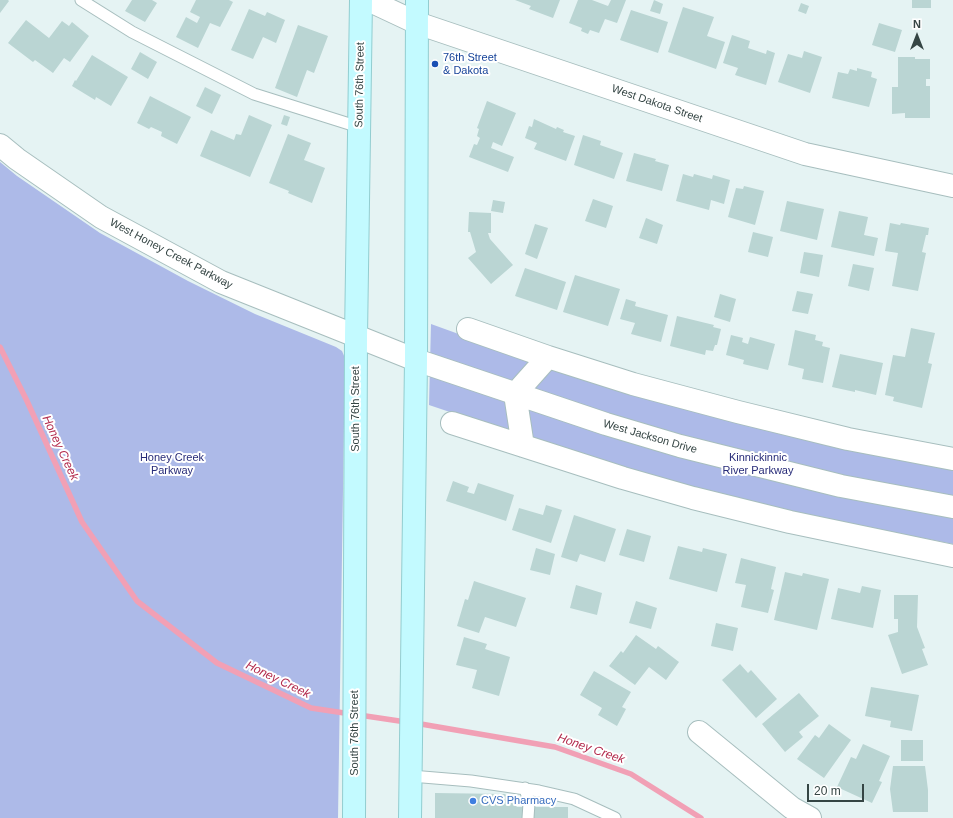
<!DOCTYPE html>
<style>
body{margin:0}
#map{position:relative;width:953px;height:818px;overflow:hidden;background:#e5f3f3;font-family:Arial,sans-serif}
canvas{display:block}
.north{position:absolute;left:897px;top:16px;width:40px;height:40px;-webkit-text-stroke:3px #fff;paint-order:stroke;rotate:0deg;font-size:11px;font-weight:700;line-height:16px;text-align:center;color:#354544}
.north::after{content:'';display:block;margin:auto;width:14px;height:18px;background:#354544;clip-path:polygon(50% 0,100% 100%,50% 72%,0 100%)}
.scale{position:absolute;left:807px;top:784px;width:57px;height:18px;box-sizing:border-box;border:2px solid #354544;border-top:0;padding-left:5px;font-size:12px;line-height:14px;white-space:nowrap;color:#354544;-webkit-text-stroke:3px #fff;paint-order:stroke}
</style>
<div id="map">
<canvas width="953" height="818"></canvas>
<div class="north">N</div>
<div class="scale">20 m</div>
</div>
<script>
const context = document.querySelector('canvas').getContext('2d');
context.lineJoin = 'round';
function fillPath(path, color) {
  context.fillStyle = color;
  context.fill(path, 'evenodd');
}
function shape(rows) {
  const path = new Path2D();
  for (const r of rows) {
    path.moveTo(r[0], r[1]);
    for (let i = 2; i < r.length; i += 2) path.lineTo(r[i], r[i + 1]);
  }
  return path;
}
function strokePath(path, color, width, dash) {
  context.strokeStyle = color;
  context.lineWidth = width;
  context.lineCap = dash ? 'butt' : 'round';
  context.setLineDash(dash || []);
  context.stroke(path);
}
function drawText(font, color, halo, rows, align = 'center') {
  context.font = font + ' Arial,sans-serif';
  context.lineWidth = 4;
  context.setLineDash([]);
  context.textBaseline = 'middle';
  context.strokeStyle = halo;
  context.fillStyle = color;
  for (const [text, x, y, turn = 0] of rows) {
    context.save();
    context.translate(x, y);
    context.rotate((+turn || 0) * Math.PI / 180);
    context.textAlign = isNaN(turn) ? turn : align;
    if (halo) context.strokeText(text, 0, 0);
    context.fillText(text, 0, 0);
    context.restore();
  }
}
const green = shape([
 [0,162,17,176,100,233,188,281,255,314,336,347,342,351,345,358,338,818,0,818],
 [431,324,525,358,953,469,953,544,750,504,548,445,429,405]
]);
const stream = shape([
 [0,347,27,401,82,522,137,601,217,663,311,708,351,714],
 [359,715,406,722],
 [415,723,555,747,631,774,701,818]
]);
const building = shape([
 [0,0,8,0,9,1,0,13],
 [132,0,152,0,157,3,145,22,125,11],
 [196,0,229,0,233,2,220,27,210,23,198,48,176,37,186,17,197,23,200,17,190,12],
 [515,0,560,0,553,18,529,9,531,6],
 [578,0,592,0,608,6,611,0,626,0,617,23,605,19,599,33,590,30,588,34,581,31,582,28,569,23],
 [654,0,663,4,660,14,650,11],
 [912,0,931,0,931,8,912,8],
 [801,3,809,6,806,14,798,11],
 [683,7,714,17,707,36,725,42,716,69,668,52],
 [249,9,265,16,267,12,285,20,276,43,263,37,253,59,231,50],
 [631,10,668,22,658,53,620,40],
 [26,20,49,38,62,21,69,26,72,22,89,36,70,62,64,58,53,73,35,60,33,62,8,43],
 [879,23,902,30,895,52,872,45],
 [298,25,328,36,314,73,307,70,297,97,275,88],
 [732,35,750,41,748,48,766,54,767,50,775,53,766,85,735,75,738,68,723,63],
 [804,51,822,57,810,93,778,82,788,54,802,58],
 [140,52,157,62,148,79,131,69],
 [92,55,128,77,111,106,96,97,95,100,72,86,75,80,76,81],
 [898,57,915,57,915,59,930,59,930,79,926,79,926,86,930,86,930,118,905,118,905,113,892,114,892,87,898,87],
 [857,68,872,72,871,77,877,79,869,107,832,98,838,72,848,74,850,69,857,71],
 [205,87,221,95,212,114,196,106],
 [150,96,191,117,177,144,161,136,162,132,151,127,149,129,137,123],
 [487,101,516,113,502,146,493,142,491,148,514,157,508,172,469,157,474,144,477,145,480,138,477,136,479,129,477,128],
 [249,115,272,125,250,177,200,156,211,130,234,140,236,134,241,135],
 [284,115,290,117,287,126,281,124],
 [534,119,556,129,557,127,564,130,563,132,575,136,566,161,534,149,537,143,525,138,529,126,532,127],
 [288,134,311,143,304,160,325,168,312,203,288,193,289,191,269,183],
 [583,135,601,141,600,145,623,153,614,179,574,165],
 [634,153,656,159,655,161,669,165,662,191,626,181],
 [683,174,693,177,694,174,712,179,713,175,730,180,724,204,711,200,709,210,676,201],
 [744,186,764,191,755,225,728,217,736,188,743,189],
 [593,199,613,206,606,228,585,221],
 [493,200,505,202,503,213,491,211],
 [787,201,824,209,817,240,780,231],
 [839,211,868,217,864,235,878,238,874,256,831,247],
 [469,212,491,213,491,233,488,233,490,239,513,265,491,284,468,258,476,252,470,232,468,232],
 [646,218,663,225,657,244,639,238],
 [890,223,900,225,901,223,929,228,928,235,926,235,922,252,926,253,918,291,892,286,898,253,885,251],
 [535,224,548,228,537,259,525,254],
 [753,232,773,237,768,257,748,252],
 [804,252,823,255,819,277,800,273],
 [853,264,874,268,869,291,848,286],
 [525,268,566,282,557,310,515,296],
 [575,275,620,289,608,326,563,312],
 [797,291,813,294,808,314,792,311],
 [720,294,736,299,730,322,714,317],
 [626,299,636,302,635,306,668,315,661,342,631,334,635,323,620,319],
 [677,316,714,325,713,327,721,329,717,345,715,345,713,351,706,350,705,355,670,346],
 [911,328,935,333,928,363,932,364,922,408,893,401,894,397,885,395,893,355,905,357],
 [795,330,816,335,815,340,823,342,822,346,830,348,823,383,802,379,804,369,788,365],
 [731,335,743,338,742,342,748,344,750,337,775,344,768,370,743,364,744,360,726,355],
 [840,354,883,363,876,395,855,390,855,392,832,387],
 [453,481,469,487,467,492,474,494,478,483,514,495,506,521,446,501],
 [546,505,562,510,551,543,512,530,519,508,543,515],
 [574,515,616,529,605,562,580,554,577,562,561,557],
 [627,529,651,536,644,562,619,555],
 [678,546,702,552,703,548,727,554,717,592,669,579],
 [536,548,555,554,550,575,530,570],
 [741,558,776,567,771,589,774,590,768,613,741,607,746,585,735,583],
 [785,572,802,576,803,573,829,579,817,630,774,620],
 [474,581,526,598,516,627,485,617,479,633,457,626,465,599,468,600],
 [576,585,602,593,597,615,570,608],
 [862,586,881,590,873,628,831,619,838,588,860,593],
 [894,595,918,595,917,627,925,648,922,649,928,665,902,674,888,635,898,632,898,619,894,619],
 [636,601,657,608,651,629,629,623],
 [716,623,738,628,733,651,711,646],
 [636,635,656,649,658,646,679,662,666,680,649,667,635,685,609,666,621,651,623,653],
 [464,637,487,644,485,649,510,657,499,696,472,688,477,670,456,665],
 [740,664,748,673,751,670,777,699,756,718,722,680],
 [594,671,631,692,622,707,626,709,617,726,598,715,602,708,580,695],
 [871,687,919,695,912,731,890,727,891,721,865,716],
 [799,693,819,716,799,732,803,737,785,752,762,724],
 [829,724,851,740,824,778,797,759,815,735,819,738],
 [901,740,923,740,923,761,901,761],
 [863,744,890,756,879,781,882,782,872,803,837,787,851,757,856,759],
 [893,766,925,766,928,790,928,812,893,812,890,789],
 [435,793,505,794,517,807,568,807,568,818,435,818]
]);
const service = shape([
 [81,0,132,32,254,94,359,127],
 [411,776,471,781,539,791,574,799,615,818],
 [525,788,529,803,528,818]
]);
const minor = shape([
 [368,0,417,23,805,154,953,186],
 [0,145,17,159,101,217,221,282,416,360,606,424,680,446,841,486,953,507],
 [468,329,548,357,633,384,738,412,848,439,953,459],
 [452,423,623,478,693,498,790,522,953,556],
 [523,446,515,394,548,357],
 [699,732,792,808,810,818]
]);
const secondary = shape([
 [354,818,356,337,361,0],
 [410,818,416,360,417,0]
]);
const markers = [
 [435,64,4,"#1a4fb4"],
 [473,801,4,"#3f7fe0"]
];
const transitNames = [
 ["76th Street",443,58],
 ["& Dakota",443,71]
];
const streetNames = [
 ["South 76th Street",360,85,-89],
 ["West Dakota Street",657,104,19],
 ["West Honey Creek Parkway",171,254,28],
 ["South 76th Street",356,409,-90],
 ["West Jackson Drive",650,437,16],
 ["South 76th Street",355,733,-90]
];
const parkNames = [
 ["Honey Creek",172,458],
 ["Parkway",172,471],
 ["Kinnickinnic",758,458],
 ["River Parkway",758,471]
];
const shopNames = [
 ["CVS Pharmacy",481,801]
];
const waterNames = [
 ["Honey Creek",60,448,65],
 ["Honey Creek",278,680,26],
 ["Honey Creek",591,749,19]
];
fillPath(green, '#adbae8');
strokePath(stream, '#f1a0b5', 5.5);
fillPath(building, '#bad5d3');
strokePath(service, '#a7bebe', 13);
strokePath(minor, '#a7bebe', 24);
strokePath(secondary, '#92cdd0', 24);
strokePath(service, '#fff', 11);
strokePath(minor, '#fff', 22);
strokePath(secondary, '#c3faff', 22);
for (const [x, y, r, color] of markers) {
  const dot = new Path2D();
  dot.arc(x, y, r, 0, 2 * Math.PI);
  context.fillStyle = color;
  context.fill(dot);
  strokePath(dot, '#fff', 1.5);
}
drawText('11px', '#164399', '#fff', transitNames, 'left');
drawText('11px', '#354544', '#fff', streetNames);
drawText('11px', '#272b78', '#fff', parkNames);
drawText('11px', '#366cbe', '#fff', shopNames, 'left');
drawText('italic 12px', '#b32c4e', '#fff', waterNames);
</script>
